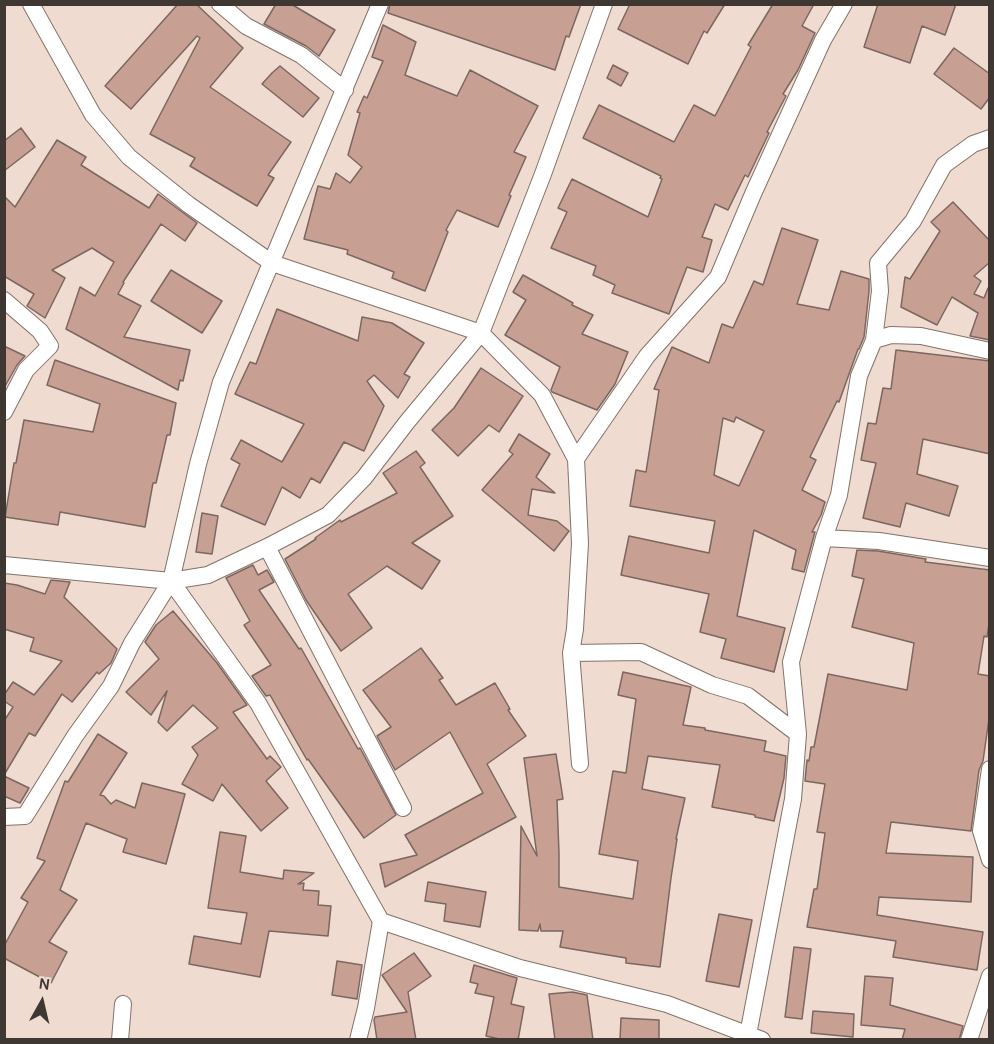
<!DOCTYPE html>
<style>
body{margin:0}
#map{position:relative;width:994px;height:1044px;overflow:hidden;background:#efdbcf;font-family:Karla,sans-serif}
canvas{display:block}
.frame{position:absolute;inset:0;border:6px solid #3f3732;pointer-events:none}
.north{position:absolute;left:12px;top:972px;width:60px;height:60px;-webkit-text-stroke:4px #efdbcf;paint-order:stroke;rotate:8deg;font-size:16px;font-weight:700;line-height:24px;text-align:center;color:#3f3732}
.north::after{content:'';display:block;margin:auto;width:21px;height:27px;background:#3f3732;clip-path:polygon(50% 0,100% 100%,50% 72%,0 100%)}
</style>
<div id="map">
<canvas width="994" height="1044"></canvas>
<div class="frame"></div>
<div class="north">N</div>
</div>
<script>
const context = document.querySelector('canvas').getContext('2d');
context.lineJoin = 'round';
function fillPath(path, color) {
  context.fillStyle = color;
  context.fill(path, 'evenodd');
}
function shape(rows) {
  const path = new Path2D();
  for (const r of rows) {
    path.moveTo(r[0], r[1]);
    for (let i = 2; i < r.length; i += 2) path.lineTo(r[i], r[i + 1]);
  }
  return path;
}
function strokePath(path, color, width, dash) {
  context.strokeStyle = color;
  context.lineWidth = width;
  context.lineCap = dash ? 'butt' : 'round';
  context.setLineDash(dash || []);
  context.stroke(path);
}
const building = shape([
 [178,4,196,4,243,48,210,87,291,142,268,175,274,178,257,206,190,166,195,158,150,134,200,38,197,36,131,109,105,86,178,4],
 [276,4,291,4,335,30,319,56,306,46,264,24,276,4],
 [390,4,581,4,569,37,566,36,555,70,388,13,390,4],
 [630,4,725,4,707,33,704,31,688,64,618,29,630,4],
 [773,4,814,4,802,26,815,33,798,70,783,94,786,96,767,132,769,133,748,177,745,175,728,210,715,204,702,237,712,240,703,272,687,267,669,314,612,293,615,285,593,275,596,266,551,248,567,212,558,208,572,179,648,217,662,179,660,178,661,176,583,138,599,105,674,142,694,105,715,116,751,47,748,45,773,4],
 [878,4,956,4,945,35,922,26,910,63,864,47,878,4],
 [383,25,416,42,405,75,457,96,470,70,538,106,514,152,526,157,509,195,511,196,498,227,457,210,446,230,448,232,425,291,392,278,394,272,347,254,348,250,304,239,318,186,330,189,336,173,350,183,362,167,348,155,360,113,357,112,364,96,367,98,383,61,372,57,383,25],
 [954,48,990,74,990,97,981,109,934,74,954,48],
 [613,65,628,73,621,86,607,78,613,65],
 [280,66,319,98,303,117,262,84,272,73,280,66],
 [21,128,35,147,4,171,4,141,21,128],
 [57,140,86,157,81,165,149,208,158,194,197,223,185,241,161,224,123,282,124,283,118,294,141,306,124,337,190,350,183,381,180,380,178,390,66,329,80,287,95,296,114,262,92,248,52,270,65,278,45,318,27,306,34,294,4,276,4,196,15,207,57,140],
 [953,202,990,241,990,262,974,276,981,281,974,294,984,298,988,288,990,288,990,340,970,336,978,313,952,297,937,325,901,307,905,277,910,279,940,231,931,222,953,202],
 [782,228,818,240,797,304,829,310,841,271,869,279,869,291,864,337,859,349,858,349,839,402,837,401,810,457,816,460,802,490,825,502,821,515,812,532,815,532,804,572,792,569,796,550,754,530,737,616,785,628,774,672,721,658,726,639,700,632,709,594,621,575,629,536,709,553,715,521,630,506,636,470,646,472,659,390,654,389,672,347,709,363,722,324,733,328,754,281,763,285,782,228],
 [736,417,764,431,739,486,714,475,723,418,734,422,736,417],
 [171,270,222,301,202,333,151,301,171,270],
 [523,275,573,303,572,305,593,315,582,334,628,352,615,384,597,410,552,392,551,390,560,367,505,335,526,300,513,292,523,275],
 [277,309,358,341,362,317,392,323,424,343,404,374,410,377,398,398,374,375,367,381,384,406,364,451,344,442,320,483,311,478,300,498,282,487,265,525,221,506,240,464,231,459,241,440,282,462,304,424,235,394,250,362,256,364,277,309],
 [4,346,25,356,17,365,4,388,4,346],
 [896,350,990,361,990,454,923,439,917,474,958,486,949,516,906,503,900,527,863,518,876,463,861,460,868,423,876,424,883,388,891,389,896,350],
 [55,360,176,403,170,435,167,435,156,483,153,483,145,527,60,512,58,525,5,517,14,463,16,463,24,420,93,432,100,404,47,385,55,360],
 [481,368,523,396,499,432,489,425,458,456,432,430,454,408,481,368],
 [519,434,550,454,536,477,555,493,532,489,528,515,557,521,569,531,554,551,482,490,513,454,509,451,519,434],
 [416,451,425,463,420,467,453,516,412,543,440,561,422,589,387,566,348,594,372,628,341,651,306,600,285,559,316,539,315,538,340,520,341,522,397,493,383,473,416,451],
 [202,513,218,516,212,554,196,552,202,513],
 [857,550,878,551,926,559,925,562,990,570,990,617,987,637,984,636,978,674,990,676,990,712,983,761,979,770,971,831,891,822,886,853,973,857,971,902,879,897,877,915,983,932,977,970,893,957,896,941,807,927,814,889,817,889,825,833,817,832,825,784,805,781,807,760,809,761,811,747,814,747,828,674,907,690,914,643,852,627,864,579,852,576,857,550],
 [253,565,258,575,267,570,274,582,259,590,299,649,301,648,358,749,360,748,396,815,364,838,308,759,307,760,270,695,266,696,252,676,271,665,244,625,250,621,226,578,253,565],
 [51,580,70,582,64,597,117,649,111,663,99,674,97,672,72,702,62,694,35,736,29,733,4,775,4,721,13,707,4,701,4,695,13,682,34,695,62,661,30,651,34,638,4,629,4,583,17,585,45,594,51,580],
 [173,611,217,663,247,705,233,712,267,759,270,756,281,767,266,781,288,808,261,831,222,784,213,801,182,784,198,755,192,747,218,728,193,705,167,731,158,722,167,691,151,715,126,692,159,659,145,642,156,625,173,611],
 [421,648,443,678,439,680,456,705,495,683,510,709,508,710,526,736,487,764,516,817,385,887,380,864,417,855,405,835,483,793,450,732,395,770,377,736,391,727,363,690,421,648],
 [623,672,691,687,683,725,705,728,705,730,766,741,764,751,786,756,784,778,774,821,755,817,755,815,712,807,720,765,648,756,642,789,685,798,676,839,677,839,671,878,660,967,626,963,626,958,560,947,563,931,541,931,540,924,538,931,519,930,521,826,537,856,524,758,556,754,563,799,557,800,559,853,559,887,633,899,638,861,599,854,613,771,626,773,636,699,618,695,623,672],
 [98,734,127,753,100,795,104,796,111,804,116,800,135,808,142,783,185,794,166,864,123,852,127,839,86,823,60,890,77,900,49,942,67,952,51,983,4,958,4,946,28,902,21,898,45,861,37,858,65,781,68,782,98,734],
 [4,776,29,788,20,803,4,796,4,776],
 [220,832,246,836,240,872,283,879,284,870,314,873,298,884,304,883,303,890,319,891,318,905,331,906,328,936,269,931,260,977,189,964,194,936,241,944,247,913,208,908,220,832],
 [428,882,486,892,480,927,444,921,446,904,425,901,428,882],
 [719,914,752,920,739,987,706,981,719,914],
 [794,947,811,949,802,1019,785,1017,794,947],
 [414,953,431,976,408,992,416,1040,377,1040,374,1020,375,1017,407,1012,382,975,414,953],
 [337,961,362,965,357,999,332,995,337,961],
 [474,965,517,978,511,1004,524,1007,518,1040,504,1040,486,1036,494,997,475,993,478,984,470,982,474,965],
 [865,976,893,978,890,1005,963,1026,959,1040,902,1040,905,1029,861,1025,865,976],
 [572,992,587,995,593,1040,555,1040,549,994,572,992],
 [813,1011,854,1014,853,1037,811,1033,813,1011],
 [621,1018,659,1020,659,1040,620,1040,621,1018]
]);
const street = shape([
 [31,4,93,115,129,157,189,205,272,263,481,333,542,395,576,459,580,543,575,629,571,653,580,764],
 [220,4,246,26,301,55,345,90],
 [4,300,40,331,50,346,26,370,4,412],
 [874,340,891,335,921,336,990,351],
 [576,459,647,356,718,277,753,194,823,40,844,4],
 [824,538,879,541,990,558],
 [267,547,403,808],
 [4,565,171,581,258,703,381,921,366,1008,358,1040],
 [171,581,208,575,267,547,328,515,364,478,407,422,481,333,543,174,604,4],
 [571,653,641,652,712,685,748,696,798,734],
 [990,769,981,831,990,860],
 [4,817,25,816,75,736,111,686,132,643,171,581,198,464,221,382,380,4],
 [381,921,520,968,667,1004,762,1040],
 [120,1040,123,1004],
 [747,1040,793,799,798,734,791,662,824,538,839,495,859,376,874,340,880,291,878,263,913,221,944,165,973,144,990,138],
 [969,1040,990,976]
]);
fillPath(building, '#c8a093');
strokePath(building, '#7b6761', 1.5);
strokePath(street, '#847268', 18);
strokePath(street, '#fff', 16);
</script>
